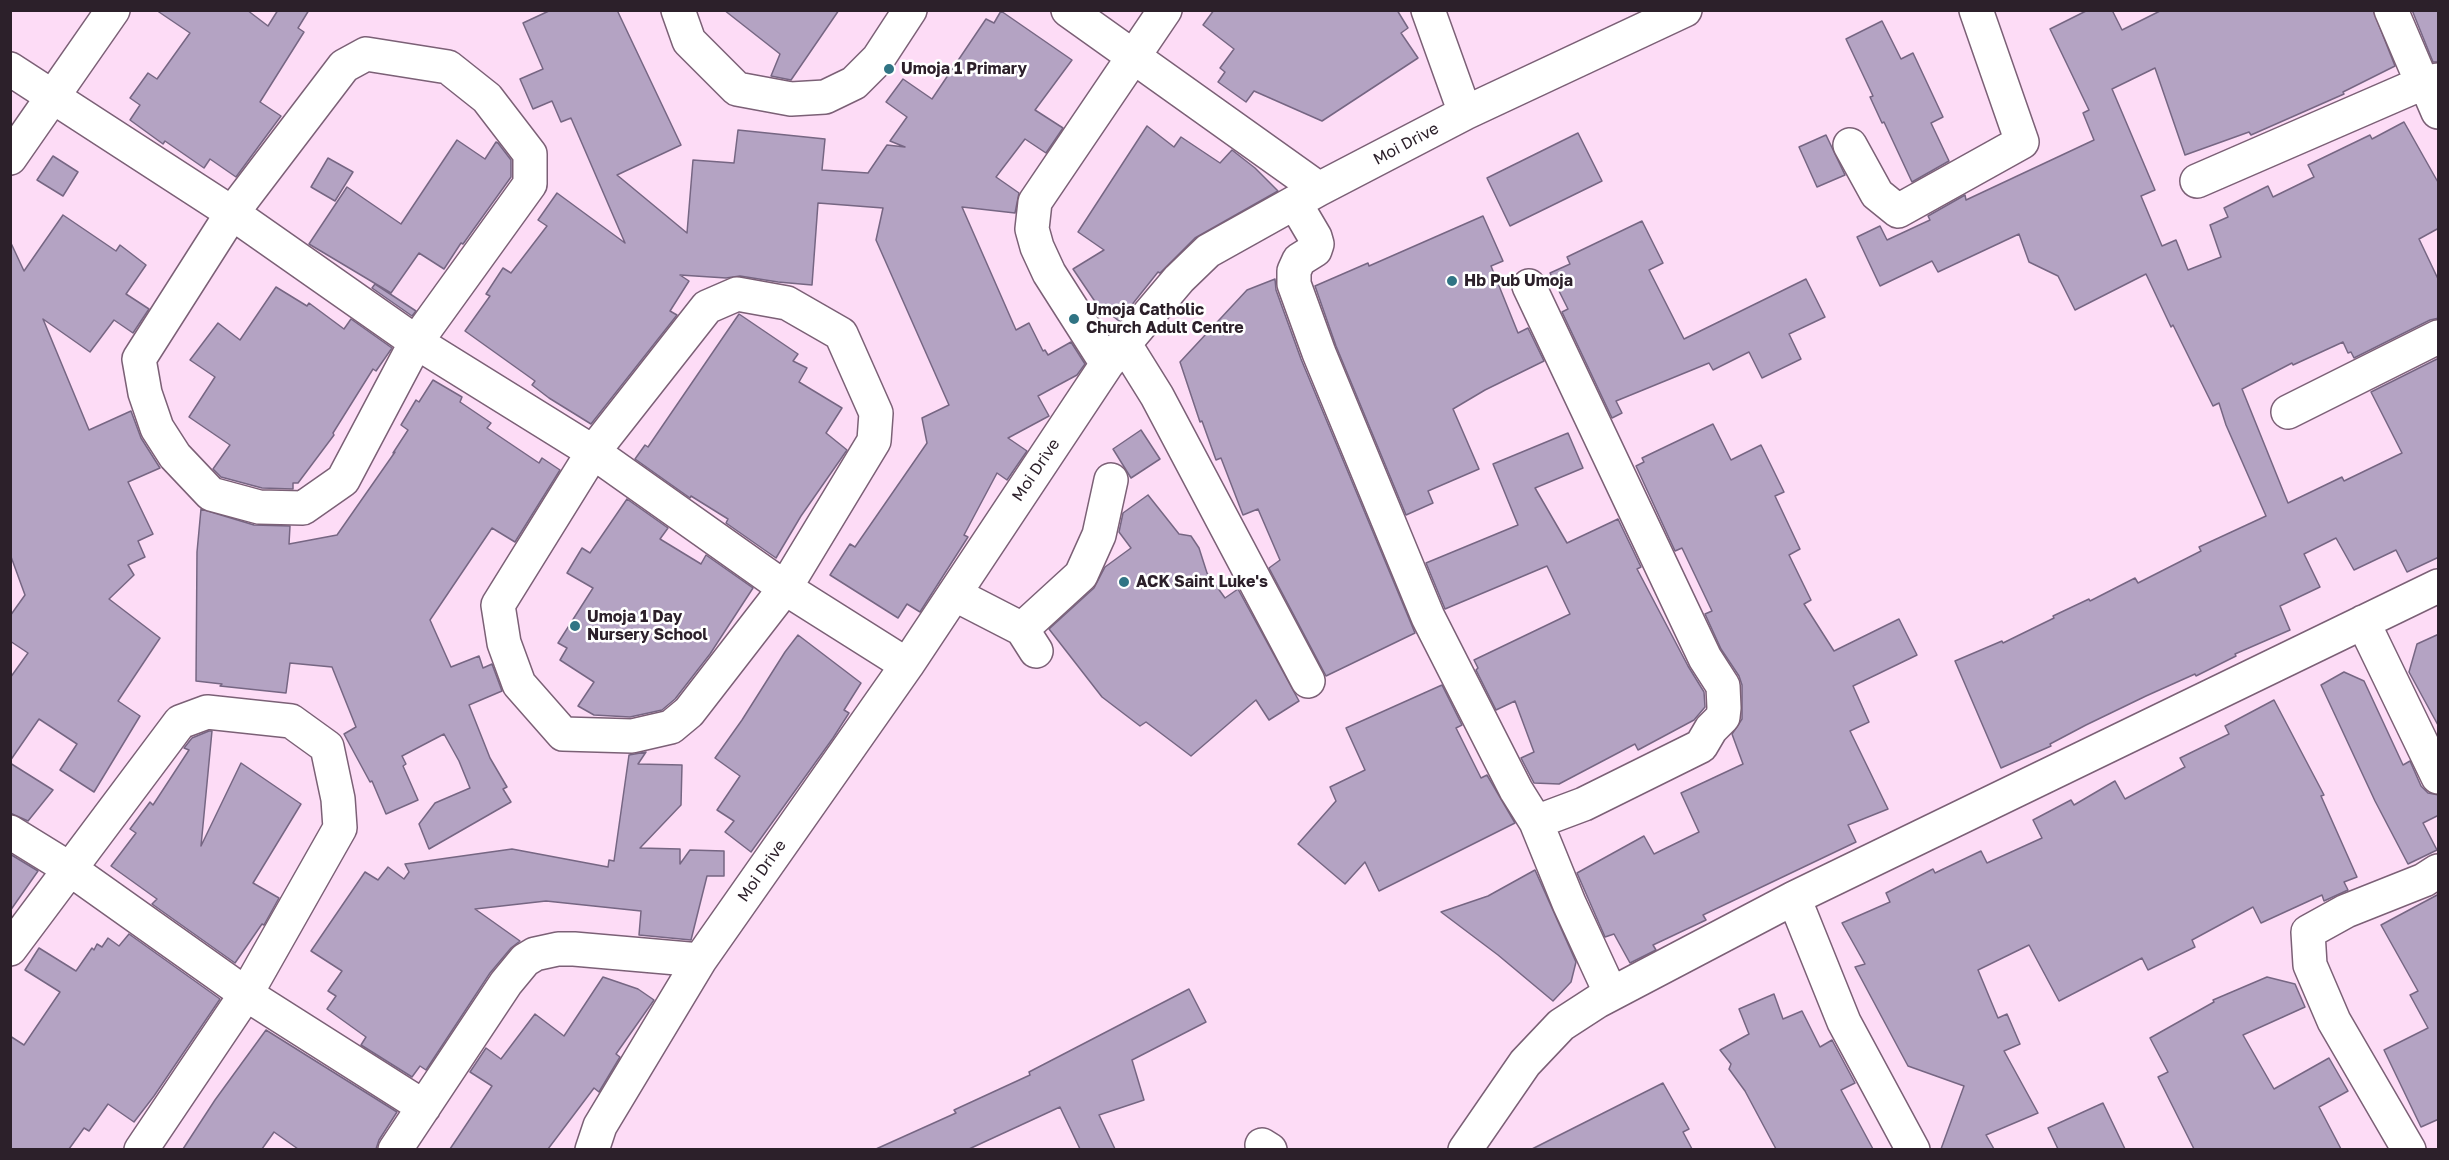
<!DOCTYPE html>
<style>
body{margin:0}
#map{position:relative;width:2449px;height:1160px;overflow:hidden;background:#fddcf6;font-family:"Golos Text",sans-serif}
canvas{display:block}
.frame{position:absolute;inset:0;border:12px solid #2c202a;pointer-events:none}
</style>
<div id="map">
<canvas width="2449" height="1160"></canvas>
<div class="frame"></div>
</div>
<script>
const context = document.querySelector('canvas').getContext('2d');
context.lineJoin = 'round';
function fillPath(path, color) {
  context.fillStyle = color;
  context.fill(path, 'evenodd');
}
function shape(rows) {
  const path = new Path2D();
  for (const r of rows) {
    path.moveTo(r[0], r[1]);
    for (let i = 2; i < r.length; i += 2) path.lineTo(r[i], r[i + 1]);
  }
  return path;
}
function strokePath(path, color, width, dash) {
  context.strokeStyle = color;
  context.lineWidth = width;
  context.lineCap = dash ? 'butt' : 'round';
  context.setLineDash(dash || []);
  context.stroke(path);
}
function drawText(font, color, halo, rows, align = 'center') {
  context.font = font + ' "Golos Text",sans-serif';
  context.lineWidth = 5;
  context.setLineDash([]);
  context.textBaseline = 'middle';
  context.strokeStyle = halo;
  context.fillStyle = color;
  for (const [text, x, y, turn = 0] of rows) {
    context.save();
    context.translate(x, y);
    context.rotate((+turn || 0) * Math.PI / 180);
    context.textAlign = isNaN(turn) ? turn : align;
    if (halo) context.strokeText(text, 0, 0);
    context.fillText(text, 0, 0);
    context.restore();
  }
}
const building = shape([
 [156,10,247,10,268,26,278,10,309,10,298,28,304,32,260,102,281,116,236,177,210,159,204,168,165,141,163,144,130,120,140,105,130,98,148,73,157,79,190,33,156,10],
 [551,10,617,10,681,145,617,175,687,233,693,160,734,163,738,130,825,139,822,170,868,173,887,145,905,147,890,141,907,117,886,102,903,79,932,99,986,19,994,23,1001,11,1072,60,1035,110,1063,128,1046,153,1025,139,996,177,1019,193,1015,213,962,207,1016,330,1029,323,1043,351,1045,350,1048,355,1071,342,1085,364,1077,375,1038,396,1049,416,1008,438,1027,451,1007,480,997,473,964,535,968,537,920,612,907,604,898,618,830,575,850,544,855,547,927,443,922,418,949,405,876,240,883,208,818,203,812,285,778,282,740,276,726,278,680,275,689,281,670,311,677,315,591,424,549,398,532,385,535,381,465,331,490,296,486,294,503,268,511,273,547,226,538,220,557,193,625,243,571,118,561,122,552,101,533,109,520,79,543,69,523,23,551,10],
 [724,10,839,10,791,80,771,76,780,54,724,10],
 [1214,10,1397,10,1408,28,1401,33,1418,58,1322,121,1254,91,1246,102,1218,82,1225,72,1220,68,1234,49,1203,25,1214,10],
 [2088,10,2112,10,2122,30,2162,10,2373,10,2395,66,2343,92,2344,94,2251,135,2249,132,2185,155,2155,68,2112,89,2155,190,2141,196,2162,246,2176,240,2188,270,2221,257,2210,225,2228,217,2224,208,2268,186,2273,197,2314,177,2308,165,2370,135,2372,139,2404,122,2439,184,2439,228,2419,239,2439,281,2439,318,2430,320,2354,358,2351,352,2348,353,2343,342,2293,365,2292,363,2242,389,2288,503,2342,477,2344,481,2402,453,2371,392,2439,358,2439,557,2407,572,2396,550,2354,570,2336,538,2304,554,2320,587,2280,606,2290,630,2235,654,2236,656,2196,676,2195,674,2146,696,2086,725,2050,744,2051,746,2001,768,1955,661,2002,641,2003,643,2054,618,2053,616,2089,599,2090,601,2135,578,2138,583,2201,551,2199,547,2266,516,2226,425,2219,403,2213,406,2173,325,2171,327,2146,274,2075,310,2058,276,2029,262,2019,234,1938,272,1932,261,1880,286,1857,237,1880,226,1887,240,1930,220,1928,216,1965,195,1966,200,2094,140,2083,113,2089,110,2050,29,2088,10],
 [2412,10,2439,10,2439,62,2433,62,2412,10],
 [1882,21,1901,59,1913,53,1943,117,1931,123,1949,161,1912,182,1884,122,1882,123,1870,97,1873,96,1846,39,1882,21],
 [1147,126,1174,147,1181,137,1220,163,1232,150,1255,168,1278,191,1195,238,1160,273,1158,272,1119,321,1096,303,1073,269,1104,250,1078,232,1147,126],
 [1578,133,1602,181,1510,226,1487,178,1578,133],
 [1826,135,1845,175,1817,187,1799,147,1826,135],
 [457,140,485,159,496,142,498,143,511,160,511,177,463,244,461,243,444,269,419,253,391,293,309,244,347,187,401,224,457,140],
 [53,156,78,172,63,196,37,180,53,156],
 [328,158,353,172,335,201,311,187,328,158],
 [63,215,116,251,120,245,146,265,126,294,149,309,133,333,114,320,90,352,43,319,89,430,131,411,141,438,160,468,128,482,153,534,138,541,145,557,128,565,134,575,109,599,160,638,118,701,140,716,94,792,60,770,77,744,39,719,10,761,10,678,28,653,10,641,10,616,25,595,10,554,10,241,24,271,63,215],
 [1483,216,1503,261,1491,266,1518,333,1528,328,1544,361,1485,390,1453,409,1479,469,1428,491,1433,503,1406,515,1336,346,1315,286,1368,263,1369,266,1483,216],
 [1642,221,1663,263,1649,270,1684,339,1806,279,1825,317,1789,334,1801,359,1762,378,1749,352,1713,370,1709,363,1616,401,1622,413,1612,418,1562,312,1568,309,1550,273,1570,264,1567,257,1642,221],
 [1275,279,1276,290,1301,359,1415,633,1326,676,1269,568,1280,560,1258,509,1243,515,1221,458,1216,460,1202,421,1200,422,1180,362,1247,290,1275,279],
 [375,284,416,311,412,316,372,288,375,284],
 [276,287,307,306,309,303,344,329,351,319,392,348,376,371,373,369,333,433,334,435,298,483,293,483,293,489,262,488,221,477,213,469,230,445,189,417,215,377,190,360,218,323,240,340,276,287],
 [739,314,798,354,793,361,807,368,799,382,842,408,826,433,847,450,801,516,776,558,726,523,728,519,691,496,690,498,635,459,645,445,648,447,739,314],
 [433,380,462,397,460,402,491,423,487,428,539,463,542,458,560,470,515,542,492,528,430,620,451,667,479,656,483,668,492,664,502,691,469,705,490,758,507,787,503,789,511,802,429,849,419,824,435,803,470,788,459,761,444,734,402,756,406,764,403,766,418,800,386,814,372,781,370,782,344,734,356,727,332,667,290,663,286,693,220,686,222,684,196,681,197,552,201,509,254,525,290,526,289,544,337,535,395,452,393,453,408,430,401,425,416,400,419,402,433,380],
 [1713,424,1731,460,1761,445,1784,492,1775,496,1800,549,1789,555,1811,600,1804,604,1834,651,1899,619,1917,655,1853,686,1869,722,1850,731,1888,809,1848,825,1856,842,1703,915,1706,920,1653,945,1656,950,1630,963,1614,934,1605,937,1577,873,1644,836,1654,854,1699,832,1681,793,1743,764,1732,734,1742,719,1742,685,1739,676,1721,649,1705,614,1712,611,1682,548,1675,551,1636,466,1644,462,1642,458,1713,424],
 [1141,430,1160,459,1131,478,1113,449,1141,430],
 [1568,433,1583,468,1535,488,1567,543,1618,519,1641,567,1637,569,1688,666,1704,692,1705,707,1694,720,1638,750,1635,744,1559,784,1534,783,1521,758,1534,752,1515,701,1496,710,1476,670,1478,668,1474,660,1570,614,1547,566,1445,609,1426,563,1518,525,1493,464,1568,433],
 [1148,495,1179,534,1191,536,1199,548,1207,573,1225,598,1238,589,1299,701,1269,720,1256,700,1191,756,1146,722,1140,726,1102,697,1049,629,1094,588,1105,567,1131,548,1119,532,1123,513,1148,495],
 [627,499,668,528,660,539,701,564,706,555,753,588,710,654,675,699,662,710,630,717,594,715,578,706,594,682,560,660,567,648,558,643,593,588,567,573,582,548,590,553,627,499],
 [2439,634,2439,727,2409,672,2417,644,2439,634],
 [798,635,861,683,844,710,849,713,833,738,751,852,725,832,734,821,717,810,740,776,715,758,742,720,785,652,798,635],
 [2344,672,2364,681,2403,765,2410,761,2421,786,2428,793,2439,795,2439,815,2423,823,2437,850,2408,864,2375,801,2321,685,2344,672],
 [1442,685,1462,725,1456,728,1481,778,1487,775,1515,823,1379,891,1365,862,1345,884,1298,844,1336,801,1330,787,1365,770,1346,728,1442,685],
 [2274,700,2324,795,2321,796,2357,877,2344,882,2348,890,2324,901,2322,895,2261,923,2253,907,2192,940,2195,947,2148,970,2142,958,2059,1001,2029,945,1978,970,1998,1018,2007,1014,2020,1044,2004,1051,2038,1113,1986,1135,1994,1149,1941,1149,1964,1086,1908,1066,1855,967,1865,964,1842,923,1890,902,1886,893,1933,869,1935,873,1981,851,1987,863,2042,838,2033,820,2071,800,2074,805,2115,781,2125,799,2185,767,2180,758,2229,734,2225,726,2274,700],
 [209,731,212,731,201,846,241,763,301,804,253,883,279,898,264,925,262,924,235,963,152,904,157,899,111,866,136,833,130,829,150,802,153,805,189,750,184,748,192,738,209,731],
 [646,752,638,764,682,765,681,805,640,848,680,849,680,864,690,850,724,851,724,876,707,876,691,940,639,935,641,911,546,901,475,909,520,941,511,948,490,973,426,1070,420,1066,412,1077,361,1045,366,1037,327,1009,336,996,328,991,342,971,311,951,365,872,378,880,388,867,404,879,409,872,405,864,512,849,608,867,609,860,614,861,629,755,646,752],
 [10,763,53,790,28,821,10,813,10,763],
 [10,854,38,871,10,911,10,854],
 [1535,870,1576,962,1571,982,1553,1001,1498,955,1441,912,1488,896,1535,870],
 [2439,894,2439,1119,2421,1127,2384,1050,2428,1028,2410,995,2418,991,2381,925,2439,894],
 [129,934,220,999,154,1096,134,1122,108,1104,89,1131,84,1128,69,1149,10,1149,10,1036,24,1045,60,992,25,970,39,948,76,971,92,948,94,950,97,944,102,947,108,938,119,946,129,934],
 [603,977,638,989,654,1000,616,1054,620,1057,599,1092,594,1088,548,1149,450,1149,492,1086,470,1072,486,1048,501,1059,535,1014,564,1036,603,977],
 [2267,977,2295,984,2305,1007,2243,1035,2274,1089,2329,1058,2348,1091,2319,1107,2341,1149,2194,1149,2158,1077,2168,1072,2150,1038,2214,1002,2213,1000,2267,977],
 [1189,989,1206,1022,1132,1060,1144,1100,1099,1115,1115,1149,1080,1149,1060,1107,969,1149,876,1149,956,1113,954,1110,1030,1075,1029,1072,1189,989],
 [1774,994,1783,1019,1802,1011,1820,1047,1832,1040,1855,1083,1841,1090,1873,1149,1776,1149,1745,1091,1729,1069,1731,1064,1720,1050,1749,1034,1739,1009,1774,994],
 [266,1030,397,1112,379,1140,376,1149,298,1149,274,1132,262,1149,183,1149,215,1100,266,1030],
 [1663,1083,1689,1129,1683,1132,1692,1149,1532,1149,1663,1083],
 [2103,1103,2125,1149,2058,1149,2048,1128,2103,1103]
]);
const minor = shape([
 [678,10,689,41,737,89,791,99,825,97,854,83,878,59,910,10],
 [1068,10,1319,189],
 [1428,10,1465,113],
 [2391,10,2420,78,2425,82,2438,112],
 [366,54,448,67,487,98,530,154,530,184,416,342,343,480,303,508,259,507,211,494,175,456,157,428,145,393,139,359,232,213,344,66,366,54],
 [10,69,232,213,416,342,593,452,785,588,907,665],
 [1850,145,1877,194,1898,211,2022,142,1976,10],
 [10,158,113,10],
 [2197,181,2425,82,2438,80],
 [1295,203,1315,237,1317,244,1315,250,1299,260,1294,271,1294,284,1319,353,1428,617,1516,790,1536,822,1584,804,1701,746,1711,729,1723,717,1724,708,1723,686,1705,658,1529,286],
 [737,294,787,303,841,334,876,413,874,441,785,588,689,712,671,727,632,736,563,734,519,684,504,643,498,605,593,452,707,307,737,294],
 [1124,343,1157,396,1308,681],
 [1107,364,1049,273,1037,247,1032,229,1035,202,1165,10],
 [2288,412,2438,337],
 [954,594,1022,629,1036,651],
 [2363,622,2438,777],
 [1022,629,1081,575,1099,535,1111,480],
 [1536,822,1569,903,1611,994],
 [10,832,70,869,246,994,424,1107],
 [1794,898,1844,1022,1913,1150],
 [10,949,180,722,207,712,291,721,327,747,338,799,340,828,246,994,141,1150],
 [1262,1145,1270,1150],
 [395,1150,506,983,525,960,535,954,558,949,574,949,700,960],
 [592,1150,600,1126,700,960,907,665,1107,364,1179,279,1208,251,1319,189,1465,113,1685,10],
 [1465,1150,1525,1063,1561,1025,1598,1001,1794,898,2438,586],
 [2409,1150,2334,1021,2310,965,2308,932,2346,911,2424,880,2438,871]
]);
const markers = [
 [889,69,6,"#307484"],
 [1452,281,6,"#307484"],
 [1074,319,6,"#307484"],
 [1124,582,6,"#307484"],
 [575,626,6,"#307484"]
];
const poiNames = [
 ["Umoja 1 Primary",901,69],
 ["Hb Pub Umoja",1464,281],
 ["Umoja Catholic",1086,310],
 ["Church Adult Centre",1086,328],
 ["ACK Saint Luke's",1136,582],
 ["Umoja 1 Day",587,617],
 ["Nursery School",587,635]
];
const streetNames = [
 ["Moi Drive",1406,144,-28],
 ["Moi Drive",1036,470,-56],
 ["Moi Drive",762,871,-55]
];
fillPath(building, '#b4a3c3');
strokePath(building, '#766683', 1.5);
strokePath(minor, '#7b6076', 36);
strokePath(minor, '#fff', 33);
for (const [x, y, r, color] of markers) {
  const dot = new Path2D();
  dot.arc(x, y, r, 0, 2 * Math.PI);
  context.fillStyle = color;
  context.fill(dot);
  strokePath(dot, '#fff', 2);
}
drawText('bold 16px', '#2c202a', '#fff', poiNames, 'left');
drawText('16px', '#2c202a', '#fff', streetNames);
</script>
